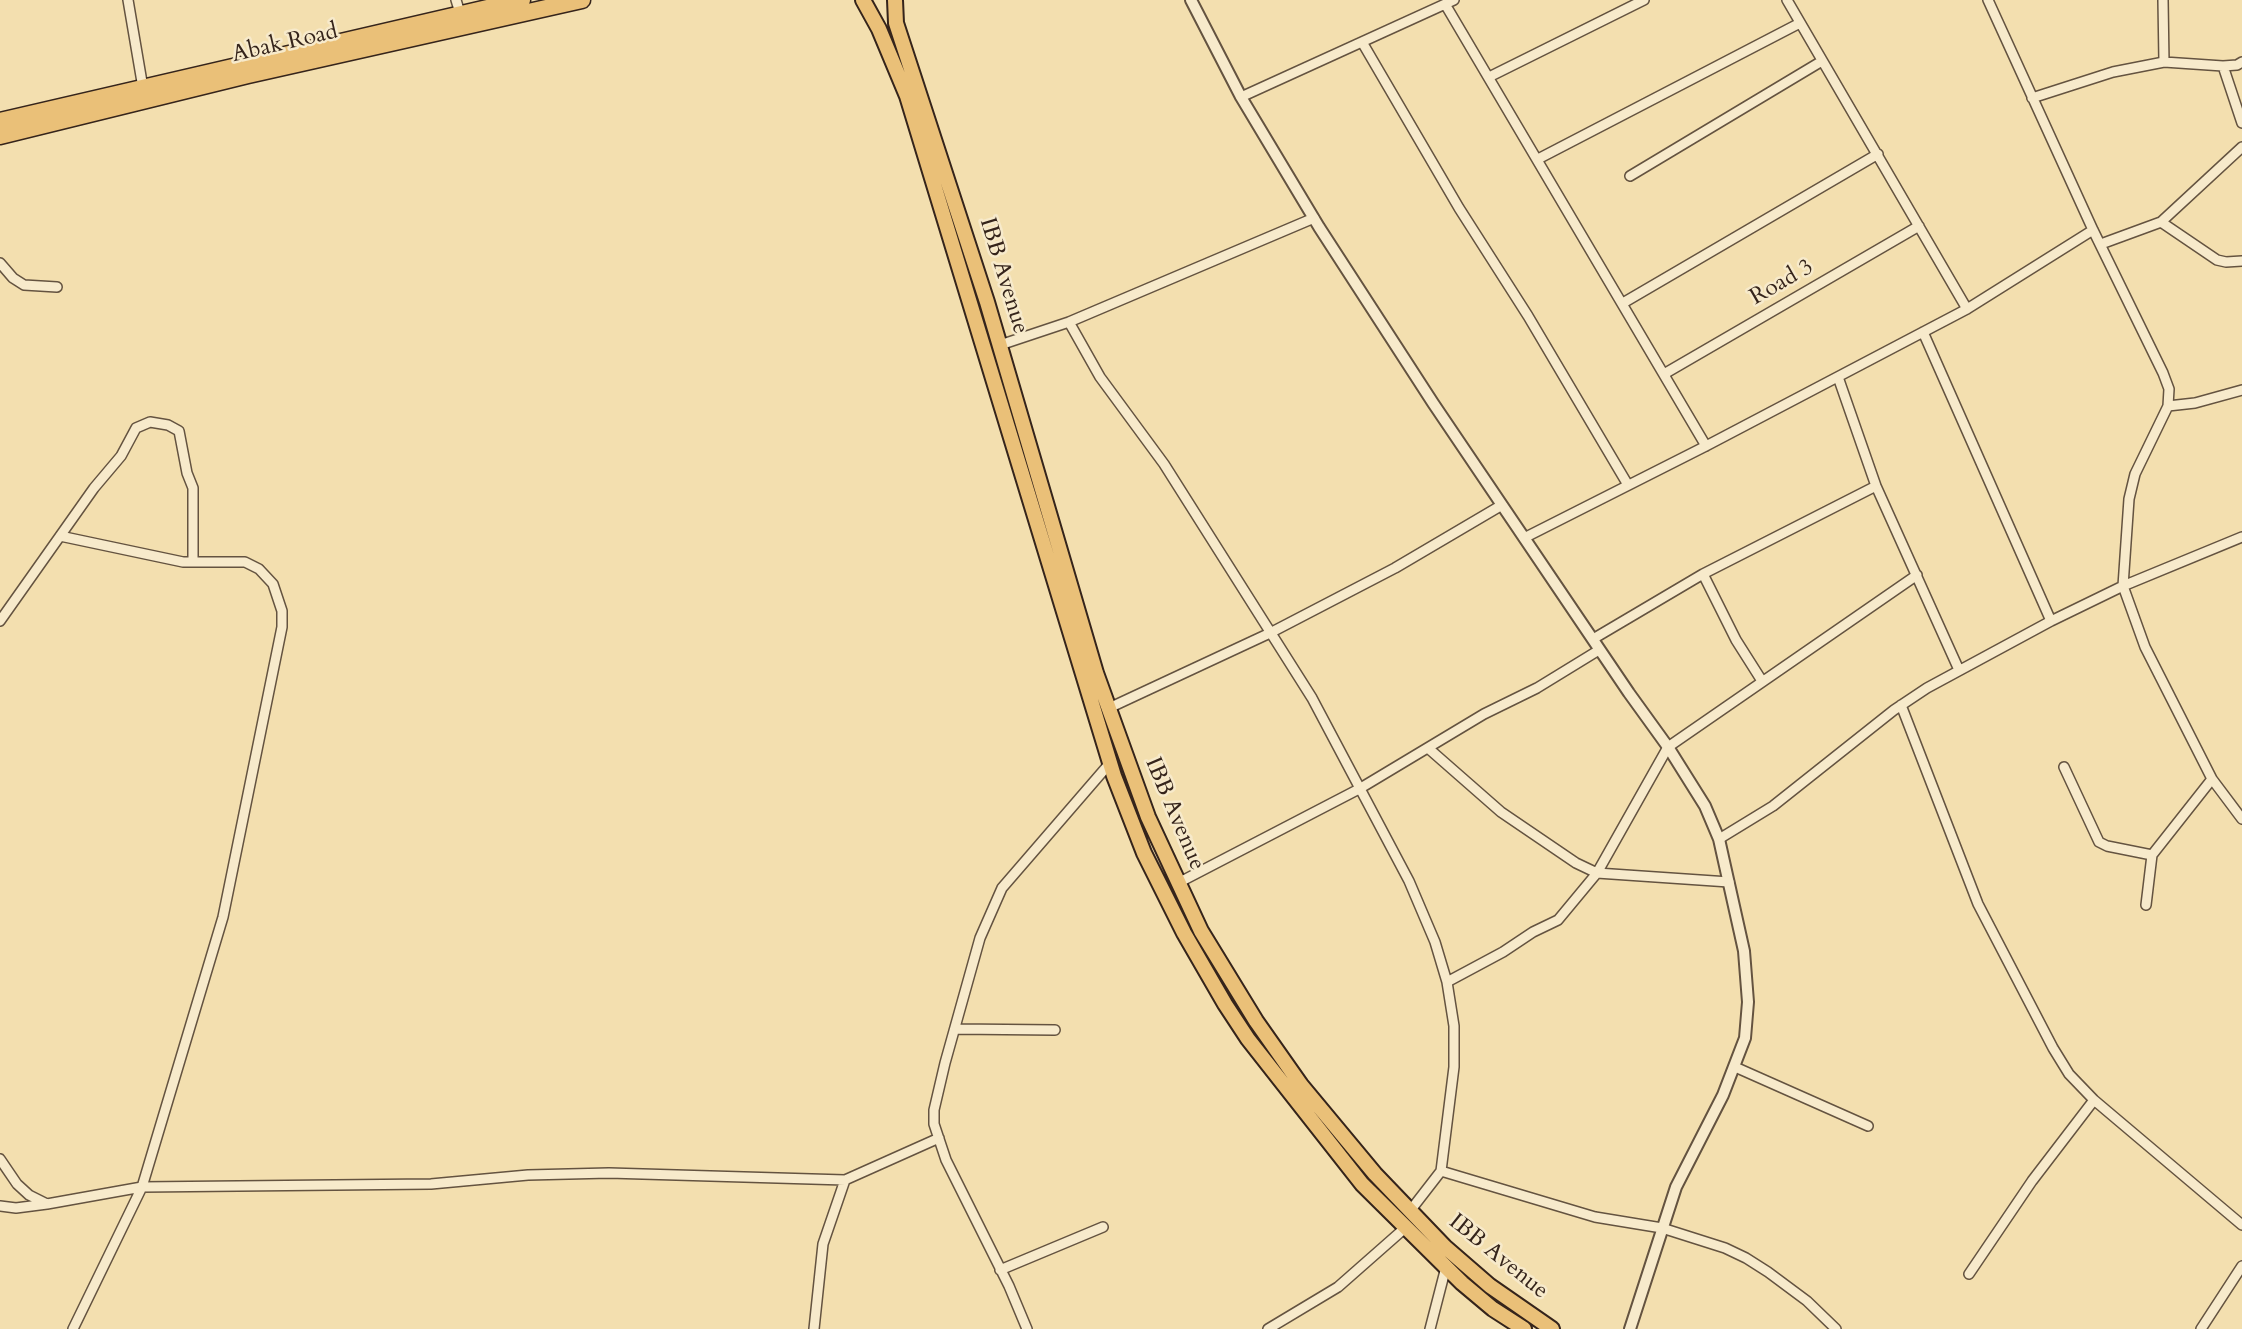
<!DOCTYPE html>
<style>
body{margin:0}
canvas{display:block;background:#f3dfaf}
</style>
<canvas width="2242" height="1329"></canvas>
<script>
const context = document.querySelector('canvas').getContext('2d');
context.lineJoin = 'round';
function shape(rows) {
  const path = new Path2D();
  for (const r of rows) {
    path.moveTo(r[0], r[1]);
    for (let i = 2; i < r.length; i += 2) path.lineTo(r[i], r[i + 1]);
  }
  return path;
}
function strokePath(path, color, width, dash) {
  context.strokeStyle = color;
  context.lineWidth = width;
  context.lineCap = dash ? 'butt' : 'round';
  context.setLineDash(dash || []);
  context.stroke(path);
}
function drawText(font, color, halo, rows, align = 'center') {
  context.font = font + ' Cardo,serif';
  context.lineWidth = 5;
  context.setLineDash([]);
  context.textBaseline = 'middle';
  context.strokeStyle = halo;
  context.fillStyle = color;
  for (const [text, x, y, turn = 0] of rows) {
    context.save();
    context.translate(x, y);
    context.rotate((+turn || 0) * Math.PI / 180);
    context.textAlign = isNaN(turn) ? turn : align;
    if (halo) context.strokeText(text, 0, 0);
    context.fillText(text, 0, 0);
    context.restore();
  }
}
const minor = shape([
 [128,0,143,88],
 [456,0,460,13],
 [1787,0,1967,309],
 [1988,0,2093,230,2163,373,2169,389,2168,406,2135,474,2129,499,2123,586,2145,647,2212,779,2242,819],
 [2163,0,2164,62],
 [1445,4,1706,446],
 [1362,42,1459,208,1528,316,1628,485],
 [2223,66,2242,123],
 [1489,77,1644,0],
 [1241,97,1454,0],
 [2032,98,2113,72,2164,62,2223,66,2237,65,2242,62],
 [1538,159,1800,23],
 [1630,176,1822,61],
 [2161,222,2217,260,2226,262,2242,261],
 [2101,244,2161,222,2242,147],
 [0,263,13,278,24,285,57,287],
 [1623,303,1878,154],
 [1069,322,1100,377,1164,464,1312,698,1409,881,1435,942,1447,982,1454,1026,1454,1067,1441,1171,1410,1211],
 [1923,332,2051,621],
 [1000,345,1069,322,1314,218],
 [1664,374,1919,226],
 [1838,377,1876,486,1959,670],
 [2168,406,2195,403,2242,390],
 [60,536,183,562,245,562,259,569,273,584,282,611,282,627,223,917,142,1187,73,1329],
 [1524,538,1706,446,1967,309,2093,230],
 [1703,574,1736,640,1762,681],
 [0,621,94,488,121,456,136,428,150,422,168,425,179,431,187,473,193,488,193,562],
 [1593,639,1703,574,1876,486],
 [1901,705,1978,904,2053,1048,2069,1074,2094,1100,2242,1225],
 [1109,708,1270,633,1395,568,1502,505],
 [1428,748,1501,812,1576,863,1597,873,1729,882],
 [2064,767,2099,842,2107,846,2152,855],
 [1719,839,1773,806,1894,710,1927,688,2051,621,2123,586,2242,537],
 [1178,883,1359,789,1484,714,1537,688,1599,650],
 [2146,905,2152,855,2212,779],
 [1447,982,1503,952,1533,932,1558,920,1597,873,1668,747,1917,575],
 [955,1029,1055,1030],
 [1735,1067,1868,1126],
 [0,1159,17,1184,29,1195,47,1204],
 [1441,1171,1595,1217,1662,1228,1725,1248,1746,1258,1768,1272,1807,1301,1836,1329],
 [0,1206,16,1208,47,1204,142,1187,431,1184,528,1175,609,1173,845,1180,939,1138],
 [1000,1270,1103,1227],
 [1969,1274,2032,1181,2094,1100],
 [814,1329,823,1244,845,1180],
 [1027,1329,1009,1286,946,1160,934,1124,934,1110,945,1063,980,938,1002,888,1110,763],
 [1268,1329,1338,1287,1405,1228],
 [1430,1329,1446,1267],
 [2201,1329,2242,1266]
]);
const tertiary = shape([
 [1191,0,1241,97,1319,227,1433,403,1629,693,1668,747,1705,806,1719,839,1744,951,1748,1002,1745,1038,1723,1095,1676,1187,1630,1329]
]);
const primary = shape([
 [863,0,879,29,907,96,1114,776,1144,853,1184,933,1225,1004,1248,1039,1362,1184,1462,1283,1493,1309,1524,1329],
 [895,0,896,23,987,302,1096,673,1148,817,1201,931,1256,1021,1301,1085,1375,1174,1445,1247,1490,1286,1552,1329]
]);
const trunk = shape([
 [0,121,522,0],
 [0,136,248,75,582,0]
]);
const streetNames = [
 ["Abak Road",285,44,-13],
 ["IBB Avenue",1003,276,73],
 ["Road 3",1782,283,-30],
 ["IBB Avenue",1174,814,67],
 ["IBB Avenue",1498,1257,39]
];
strokePath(minor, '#645340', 12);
strokePath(tertiary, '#645340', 14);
strokePath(primary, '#35241b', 18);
strokePath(trunk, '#35241b', 19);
strokePath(minor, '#f7eacb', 9);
strokePath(tertiary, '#f7eacb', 10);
strokePath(primary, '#eac078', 14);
strokePath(trunk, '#eac078', 16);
drawText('23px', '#35241b', '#f7eacb', streetNames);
</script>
